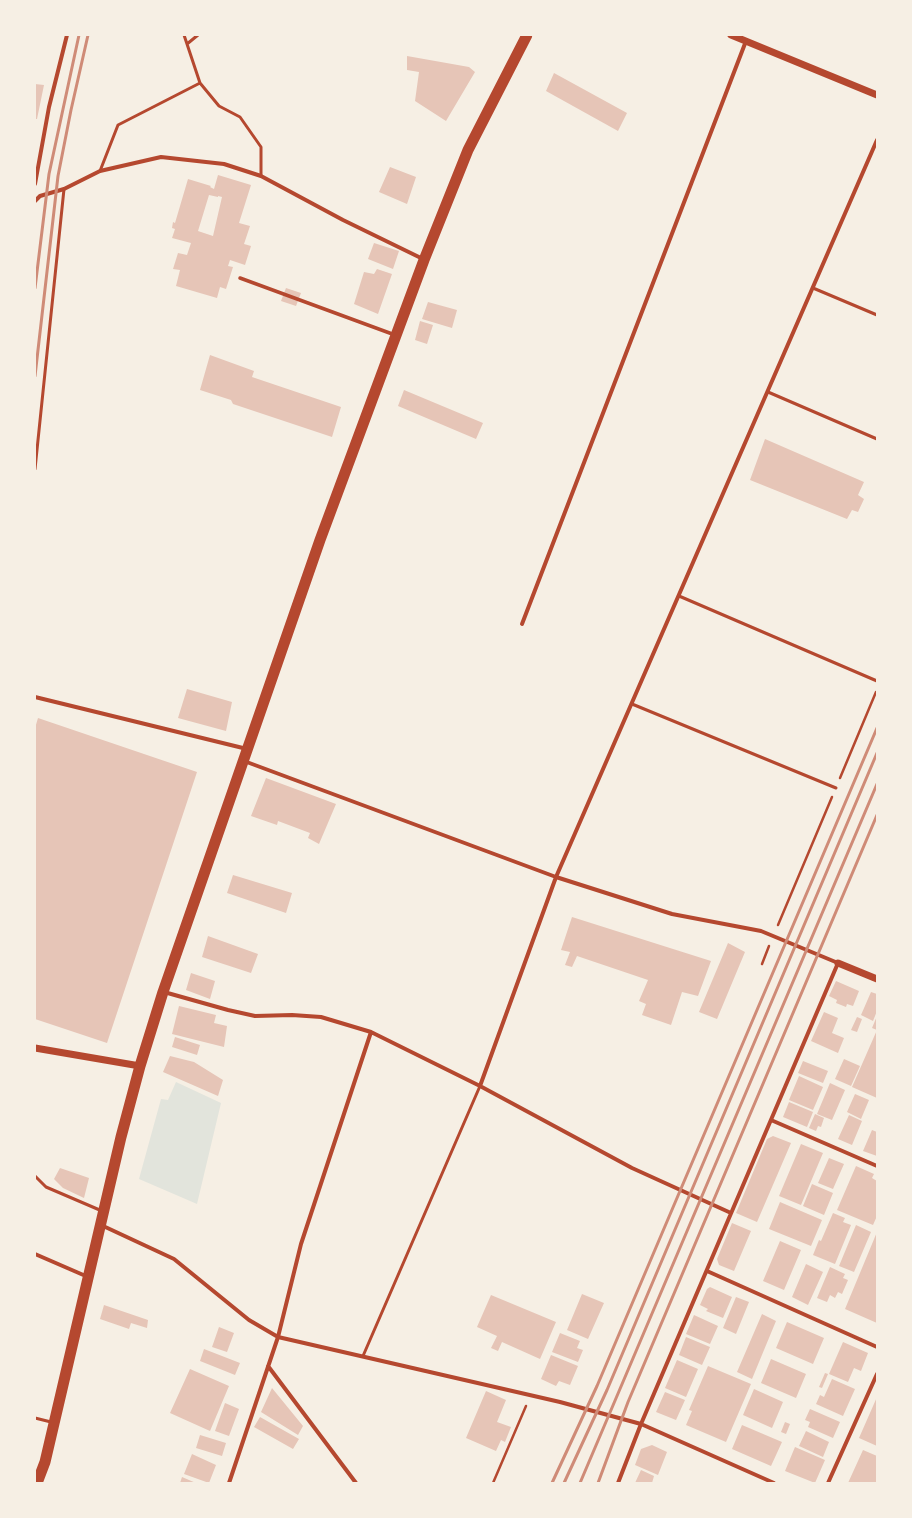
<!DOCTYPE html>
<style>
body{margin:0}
#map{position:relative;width:912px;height:1518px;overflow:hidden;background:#f6efe4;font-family:Bitter,serif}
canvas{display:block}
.frame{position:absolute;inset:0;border:36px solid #f6efe4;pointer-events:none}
</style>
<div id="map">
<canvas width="912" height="1518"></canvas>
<div class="frame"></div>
</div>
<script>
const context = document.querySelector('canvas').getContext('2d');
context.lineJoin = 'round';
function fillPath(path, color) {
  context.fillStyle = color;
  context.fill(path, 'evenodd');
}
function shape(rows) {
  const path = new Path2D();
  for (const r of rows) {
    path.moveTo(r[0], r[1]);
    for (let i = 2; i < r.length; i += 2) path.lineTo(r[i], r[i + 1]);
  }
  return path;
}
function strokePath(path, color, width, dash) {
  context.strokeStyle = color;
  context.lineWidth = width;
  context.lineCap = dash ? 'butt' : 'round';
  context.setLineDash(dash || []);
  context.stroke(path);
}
const green = shape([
 [176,1082,221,1103,197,1204,139,1179,161,1099,168,1100]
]);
const building = shape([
 [407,56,469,67,475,72,446,121,415,101,419,72,407,70],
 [554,73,627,113,618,131,546,91],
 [35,84,44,85,37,119,35,119],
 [390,167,416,177,407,204,379,192],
 [218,175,251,185,239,223,250,226,244,244,251,246,245,265,230,260,228,266,233,267,226,289,220,287,217,298,176,286,180,270,173,269,178,253,187,255,191,243,172,238,175,229,172,228,173,222,175,223,188,179,211,186,210,187,214,189],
 [209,195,218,197,218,196,222,197,213,236,198,231],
 [374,243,399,251,393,269,368,259],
 [377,269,392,274,378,314,354,304,364,272,374,274],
 [286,288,301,293,296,306,281,301],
 [428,302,457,310,452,328,422,319],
 [420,321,433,325,427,344,415,340],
 [210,355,254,371,252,377,341,407,332,437,233,404,231,400,200,390],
 [404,390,483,423,476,439,398,406],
 [765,439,864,482,858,495,864,499,858,512,852,510,847,519,750,480],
 [187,689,232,702,226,731,178,718],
 [38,718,197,772,107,1043,35,1019,35,728],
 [266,778,336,804,319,844,308,838,310,833,278,821,277,825,251,816],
 [233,875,292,893,286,913,227,893],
 [572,917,711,961,698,996,682,992,671,1025,642,1015,646,1004,639,1001,648,980,577,956,572,967,565,965,570,952,561,950],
 [208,936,258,954,251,973,202,957],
 [728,943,745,952,717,1019,699,1012],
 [191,973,215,981,210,999,186,990],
 [836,981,859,991,853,1006,847,1004,846,1007,836,1003,837,1000,829,996],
 [871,992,877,994,877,1011,873,1021,861,1015],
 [179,1006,216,1015,214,1023,227,1026,224,1047,172,1034],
 [824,1012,838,1018,832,1033,844,1038,838,1053,811,1041],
 [877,1016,877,1098,852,1087,877,1030,872,1028],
 [857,1017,862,1019,857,1032,851,1030],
 [175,1037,200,1045,197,1055,172,1047],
 [170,1056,194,1062,223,1080,218,1096,163,1072],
 [844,1059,860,1066,851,1086,835,1079],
 [803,1061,828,1071,823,1083,798,1073],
 [799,1076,823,1087,813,1110,789,1100],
 [830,1083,845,1090,832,1120,817,1114],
 [855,1094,869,1100,861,1119,847,1112],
 [789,1102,813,1112,807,1127,783,1117],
 [815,1114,824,1118,821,1127,818,1126,816,1131,809,1128],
 [849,1115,862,1121,852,1145,838,1139],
 [872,1130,877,1132,877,1156,863,1151],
 [773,1136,791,1143,757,1222,736,1213,767,1139],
 [801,1144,823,1153,801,1205,779,1196],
 [829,1158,844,1164,833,1189,818,1183],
 [856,1166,874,1174,872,1178,877,1181,877,1216,873,1225,837,1210],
 [60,1168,89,1178,84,1198,63,1188,54,1179],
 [812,1184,833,1193,824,1215,803,1206],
 [780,1202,822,1220,811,1246,769,1229],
 [833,1213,845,1218,843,1222,851,1225,835,1264,813,1255,819,1240,821,1241],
 [732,1223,751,1231,734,1271,719,1265,717,1259],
 [856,1225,871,1232,854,1272,839,1266],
 [877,1232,877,1323,845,1309],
 [780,1241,801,1250,784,1290,763,1281],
 [806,1264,823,1272,808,1305,792,1297],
 [830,1267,845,1274,843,1278,848,1280,842,1294,838,1292,835,1298,830,1295,827,1302,817,1298],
 [710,1287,732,1297,723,1318,706,1311,708,1309,700,1305,707,1289],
 [582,1294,604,1303,588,1339,567,1330],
 [491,1295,556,1322,540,1359,502,1342,498,1351,491,1348,497,1336,477,1327],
 [736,1297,749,1302,736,1334,723,1328],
 [104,1305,148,1320,147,1328,131,1323,129,1329,100,1319],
 [762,1314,776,1321,752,1379,737,1372],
 [694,1315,718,1326,710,1344,686,1334],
 [787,1322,824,1338,813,1364,776,1348],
 [219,1327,234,1333,227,1352,212,1347],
 [560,1333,580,1341,577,1348,583,1350,578,1362,552,1352],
 [686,1337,710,1347,702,1365,679,1355],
 [843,1342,868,1353,861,1371,854,1368,848,1382,829,1374],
 [204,1349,240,1363,235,1375,200,1361],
 [551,1355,578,1366,570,1385,559,1381,556,1386,541,1379],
 [771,1359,806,1374,796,1398,761,1383],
 [677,1360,698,1369,686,1397,665,1388],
 [708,1366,751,1384,726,1442,686,1425,692,1411,689,1410],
 [190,1369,229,1386,210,1431,170,1413],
 [825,1373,828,1374,822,1388,819,1387],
 [832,1379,855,1389,843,1416,816,1404,820,1395,824,1397],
 [272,1388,303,1426,298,1435,261,1412],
 [754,1389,783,1402,772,1428,743,1415],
 [486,1391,506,1400,497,1422,511,1427,505,1442,501,1440,496,1451,466,1438],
 [665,1392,685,1400,676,1420,656,1412],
 [877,1397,877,1446,859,1438],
 [225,1403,239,1409,229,1436,215,1431],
 [810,1409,840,1422,833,1438,808,1427,810,1422,805,1420],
 [260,1417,299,1439,293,1449,254,1427],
 [785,1422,790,1424,786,1434,781,1432],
 [742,1425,782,1442,771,1466,732,1449],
 [806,1431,829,1442,823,1457,799,1446],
 [200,1435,226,1443,222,1456,196,1448],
 [652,1445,667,1452,658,1475,635,1465,641,1449],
 [795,1447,825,1460,815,1483,785,1471],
 [863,1450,877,1456,877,1483,848,1483],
 [192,1454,216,1465,209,1483,184,1474],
 [641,1470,654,1476,652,1483,635,1483],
 [182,1477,196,1483,180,1483]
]);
const path = shape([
 [840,778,876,692],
 [778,925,832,797],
 [762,964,769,946],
 [493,1483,526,1406]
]);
const service = shape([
 [184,35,200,83,219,106,240,117,261,147,261,176],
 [187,44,198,35],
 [100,171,118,125,200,83],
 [813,288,877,315],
 [768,392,877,439],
 [35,469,64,189],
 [679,596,877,681],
 [632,704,836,788],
 [35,1176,46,1187,102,1211],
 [363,1356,480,1086],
 [35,1418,51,1422]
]);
const pedestrian = shape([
 [240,278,395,335]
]);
const minor = shape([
 [35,184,49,107,67,35],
 [35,201,40,196,64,189,100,171,161,157,224,164,261,176,343,220,423,259],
 [522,624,746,41],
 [35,697,247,749],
 [244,761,556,877,672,914,761,931,838,963,641,1424,618,1483],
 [164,992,228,1010,255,1016,292,1015,321,1017,371,1032,480,1086,632,1168,731,1213],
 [480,1086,556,877,877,140],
 [771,1120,877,1166],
 [101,1225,174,1259,249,1320,278,1337,560,1402,641,1424,774,1483],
 [35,1254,88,1277],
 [707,1271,877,1347],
 [268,1366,356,1483],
 [229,1483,278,1337,301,1244,371,1032],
 [828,1483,877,1374]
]);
const tertiary = shape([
 [731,35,877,95],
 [838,963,877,979],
 [35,1048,140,1066]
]);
const trunk = shape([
 [37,1483,45,1462,121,1137,140,1066,163,992,320,540,424,260,468,150,527,35]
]);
const rail = shape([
 [35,288,49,174,79,35],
 [35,376,58,176,71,110,88,35],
 [552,1483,597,1386,877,728],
 [564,1483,607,1390,877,753],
 [580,1483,877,784],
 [598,1483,628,1402,877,815]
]);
fillPath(green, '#e2e4dc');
fillPath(building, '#e6c5b7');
strokePath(path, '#b5482f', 2.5);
strokePath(service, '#b5482f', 3);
strokePath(pedestrian, '#b5482f', 3.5);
strokePath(minor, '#b5482f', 4);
strokePath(tertiary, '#b5482f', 7);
strokePath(trunk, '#b5482f', 11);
strokePath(rail, '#cf8b77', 3);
</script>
